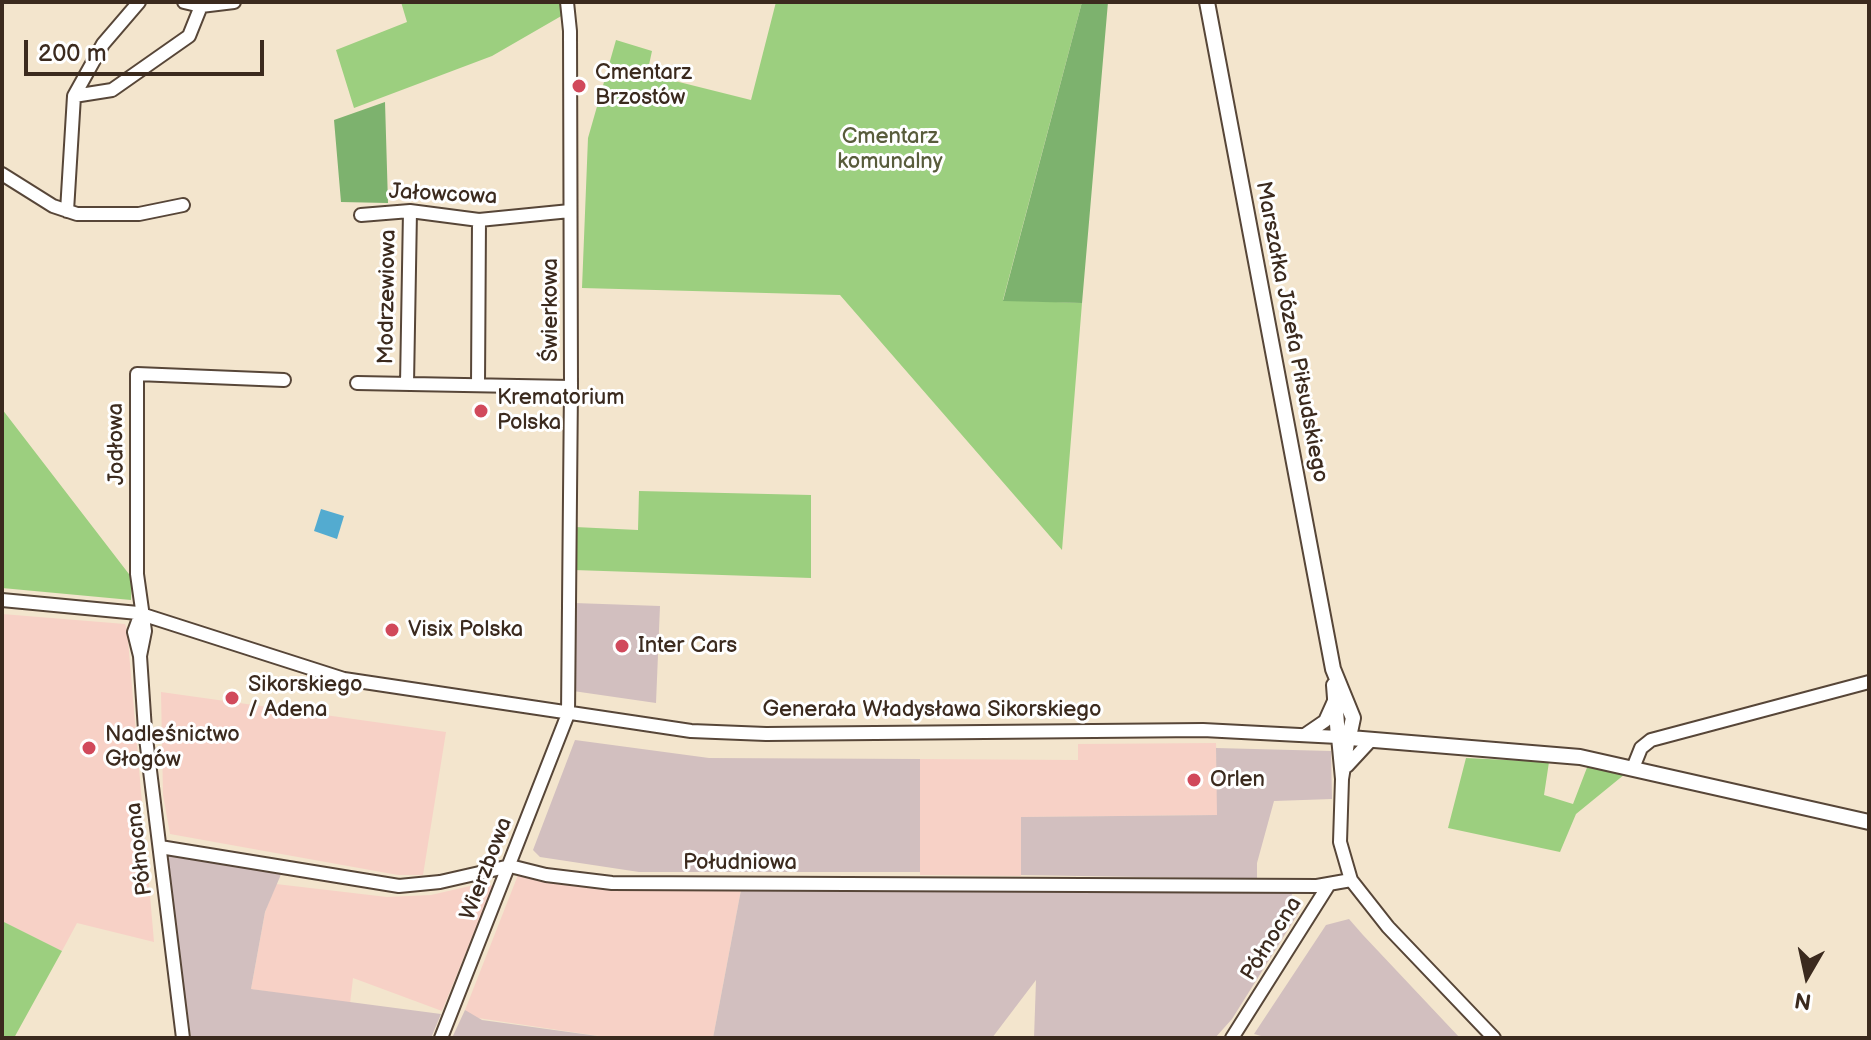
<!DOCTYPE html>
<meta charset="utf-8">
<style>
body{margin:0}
#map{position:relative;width:1871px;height:1040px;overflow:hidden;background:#f3e5cd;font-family:"Balsamiq Sans",sans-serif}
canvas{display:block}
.frame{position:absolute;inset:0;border:4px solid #3b2a1e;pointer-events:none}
.north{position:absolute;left:1767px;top:936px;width:80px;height:80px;-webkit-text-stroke:6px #fff;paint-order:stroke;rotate:189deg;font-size:22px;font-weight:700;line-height:32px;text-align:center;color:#3b2a1e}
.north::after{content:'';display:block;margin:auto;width:28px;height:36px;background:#3b2a1e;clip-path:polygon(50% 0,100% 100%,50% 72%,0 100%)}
.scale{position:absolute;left:24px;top:40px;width:240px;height:36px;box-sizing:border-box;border:4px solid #3b2a1e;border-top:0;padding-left:10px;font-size:24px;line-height:28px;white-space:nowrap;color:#3b2a1e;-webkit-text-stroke:6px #fff;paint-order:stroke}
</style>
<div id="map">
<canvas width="1871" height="1040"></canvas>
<div class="frame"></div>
<div class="north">N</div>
<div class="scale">200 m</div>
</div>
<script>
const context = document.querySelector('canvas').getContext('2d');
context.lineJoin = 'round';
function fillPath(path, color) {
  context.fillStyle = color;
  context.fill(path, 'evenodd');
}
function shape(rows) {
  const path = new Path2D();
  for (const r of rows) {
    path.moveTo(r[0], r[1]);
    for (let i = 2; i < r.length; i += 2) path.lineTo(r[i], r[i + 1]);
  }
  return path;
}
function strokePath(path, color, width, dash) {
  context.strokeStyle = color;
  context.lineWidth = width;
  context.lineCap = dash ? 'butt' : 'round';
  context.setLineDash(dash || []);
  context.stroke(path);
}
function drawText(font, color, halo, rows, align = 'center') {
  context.font = font + ' "Balsamiq Sans",sans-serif';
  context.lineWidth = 6;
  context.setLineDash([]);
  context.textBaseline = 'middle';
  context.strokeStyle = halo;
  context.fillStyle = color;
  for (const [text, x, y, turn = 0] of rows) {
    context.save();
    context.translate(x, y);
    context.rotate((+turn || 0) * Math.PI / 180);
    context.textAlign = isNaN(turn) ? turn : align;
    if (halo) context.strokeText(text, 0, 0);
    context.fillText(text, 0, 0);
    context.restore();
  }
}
const built = shape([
 [2,614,125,624,127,629,154,942,77,923,62,951,2,921],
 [161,692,446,732,423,875,398,875,170,834,163,795],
 [1216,743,1218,815,1022,817,1021,876,920,875,920,759,1078,760,1078,744],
 [518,875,590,886,741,890,713,1038,612,1038,471,1017,465,1010],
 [483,883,493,886,442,1011,353,978,350,1004,251,989,265,912,276,884,387,897,431,895]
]);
const industrial = shape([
 [574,603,660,606,656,703,573,691],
 [575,740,709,758,920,759,920,872,639,872,540,857,533,850],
 [1216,748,1331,751,1332,799,1274,801,1257,863,1257,879,1021,875,1021,817,1217,815],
 [165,852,282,872,265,912,251,989,441,1014,431,1038,191,1038],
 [741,890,1291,893,1301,909,1232,1019,1215,1038,1034,1038,1036,980,992,1038,713,1038],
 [1349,919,1363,935,1460,1038,1268,1038,1254,1034,1326,925],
 [465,1010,482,1020,612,1038,452,1038]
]);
const green = shape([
 [401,2,560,2,563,15,492,56,354,108,336,50,407,22],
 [776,2,1082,2,1003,300,1082,303,1062,550,840,295,582,288,588,138,616,40,652,51,647,74,751,100],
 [2,409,132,578,131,600,2,588],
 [639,491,811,495,811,578,574,570,575,527,638,530],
 [1466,758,1549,762,1544,795,1573,804,1588,765,1625,774,1576,814,1560,852,1448,828],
 [2,921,62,951,14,1038,2,1038]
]);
const forest = shape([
 [1082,2,1108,2,1082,303,1003,301],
 [385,102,388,203,341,202,334,120]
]);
const water = shape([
 [321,509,344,516,337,539,314,531]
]);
const minor = shape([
 [184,2,201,6,234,2],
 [74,96,112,90,189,36,201,6],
 [2,174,53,206,77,214,139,214,183,205],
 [67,211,74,96,103,44,139,2],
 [361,215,410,211,479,220,570,211],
 [357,383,571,387],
 [407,384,410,211],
 [478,385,479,220],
 [2,600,138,613,344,679,691,731,766,734,1203,730,1338,737,1342,779],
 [141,613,134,632,140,656,145,730,183,1038],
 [140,656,145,631,137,574,137,374,284,380],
 [1306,734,1325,721,1334,701],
 [1349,737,1342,779,1340,842,1351,880,1388,927,1494,1038],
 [1347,766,1372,739],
 [1633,768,1641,748,1651,740,1869,682],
 [160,847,399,886,440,882,510,866,546,875,612,883,1317,886,1351,880],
 [441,1038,568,714,571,387,570,31,567,2],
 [1232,1038,1328,886]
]);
const major = shape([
 [1207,2,1333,669,1353,718,1349,737],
 [1334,685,1338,737,1580,757,1869,822]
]);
const markers = [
 [579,86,8,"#d1495b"],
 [481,411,8,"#d1495b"],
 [392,630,8,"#d1495b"],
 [622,646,8,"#d1495b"],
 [232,698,8,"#d1495b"],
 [89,748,8,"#d1495b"],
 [1194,780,8,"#d1495b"]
];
const poiNames = [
 ["Cmentarz",595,73],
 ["Brzostów",595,98],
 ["Krematorium",497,398],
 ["Polska",497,423],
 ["Visix Polska",408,630],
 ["Inter Cars",638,646],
 ["Sikorskiego",248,685],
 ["/ Adena",248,710],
 ["Nadleśnictwo",105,735],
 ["Głogów",105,760],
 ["Orlen",1210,780]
];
const parkNames = [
 ["Cmentarz",890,137],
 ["komunalny",890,162]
];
const streetNames = [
 ["Jałowcowa",443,195,3],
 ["Modrzewiowa",388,297,-89],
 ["Świerkowa",551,310,-90],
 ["Marszałka Józefa Piłsudskiego",1291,332,79],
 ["Jodłowa",117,444,-91],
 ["Generała Władysława Sikorskiego",932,710],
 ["Północna",140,849,-97],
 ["Południowa",740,863],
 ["Wierzbowa",487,869,-69],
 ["Północna",1272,939,-58]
];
fillPath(built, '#f7d1c6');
fillPath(industrial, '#d2bfbf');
fillPath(green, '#9ccf7f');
fillPath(forest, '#7db26e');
fillPath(water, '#53abd0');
strokePath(minor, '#574638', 16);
strokePath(major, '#574638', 18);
strokePath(minor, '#fff', 12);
strokePath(major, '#fff', 14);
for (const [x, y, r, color] of markers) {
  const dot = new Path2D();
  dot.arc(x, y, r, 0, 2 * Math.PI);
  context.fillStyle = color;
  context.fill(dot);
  strokePath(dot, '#fff', 3);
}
drawText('22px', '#3b2a1e', '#fff', poiNames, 'left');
drawText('22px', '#585c3b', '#fff', parkNames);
drawText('22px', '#3b2a1e', '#fff', streetNames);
</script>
